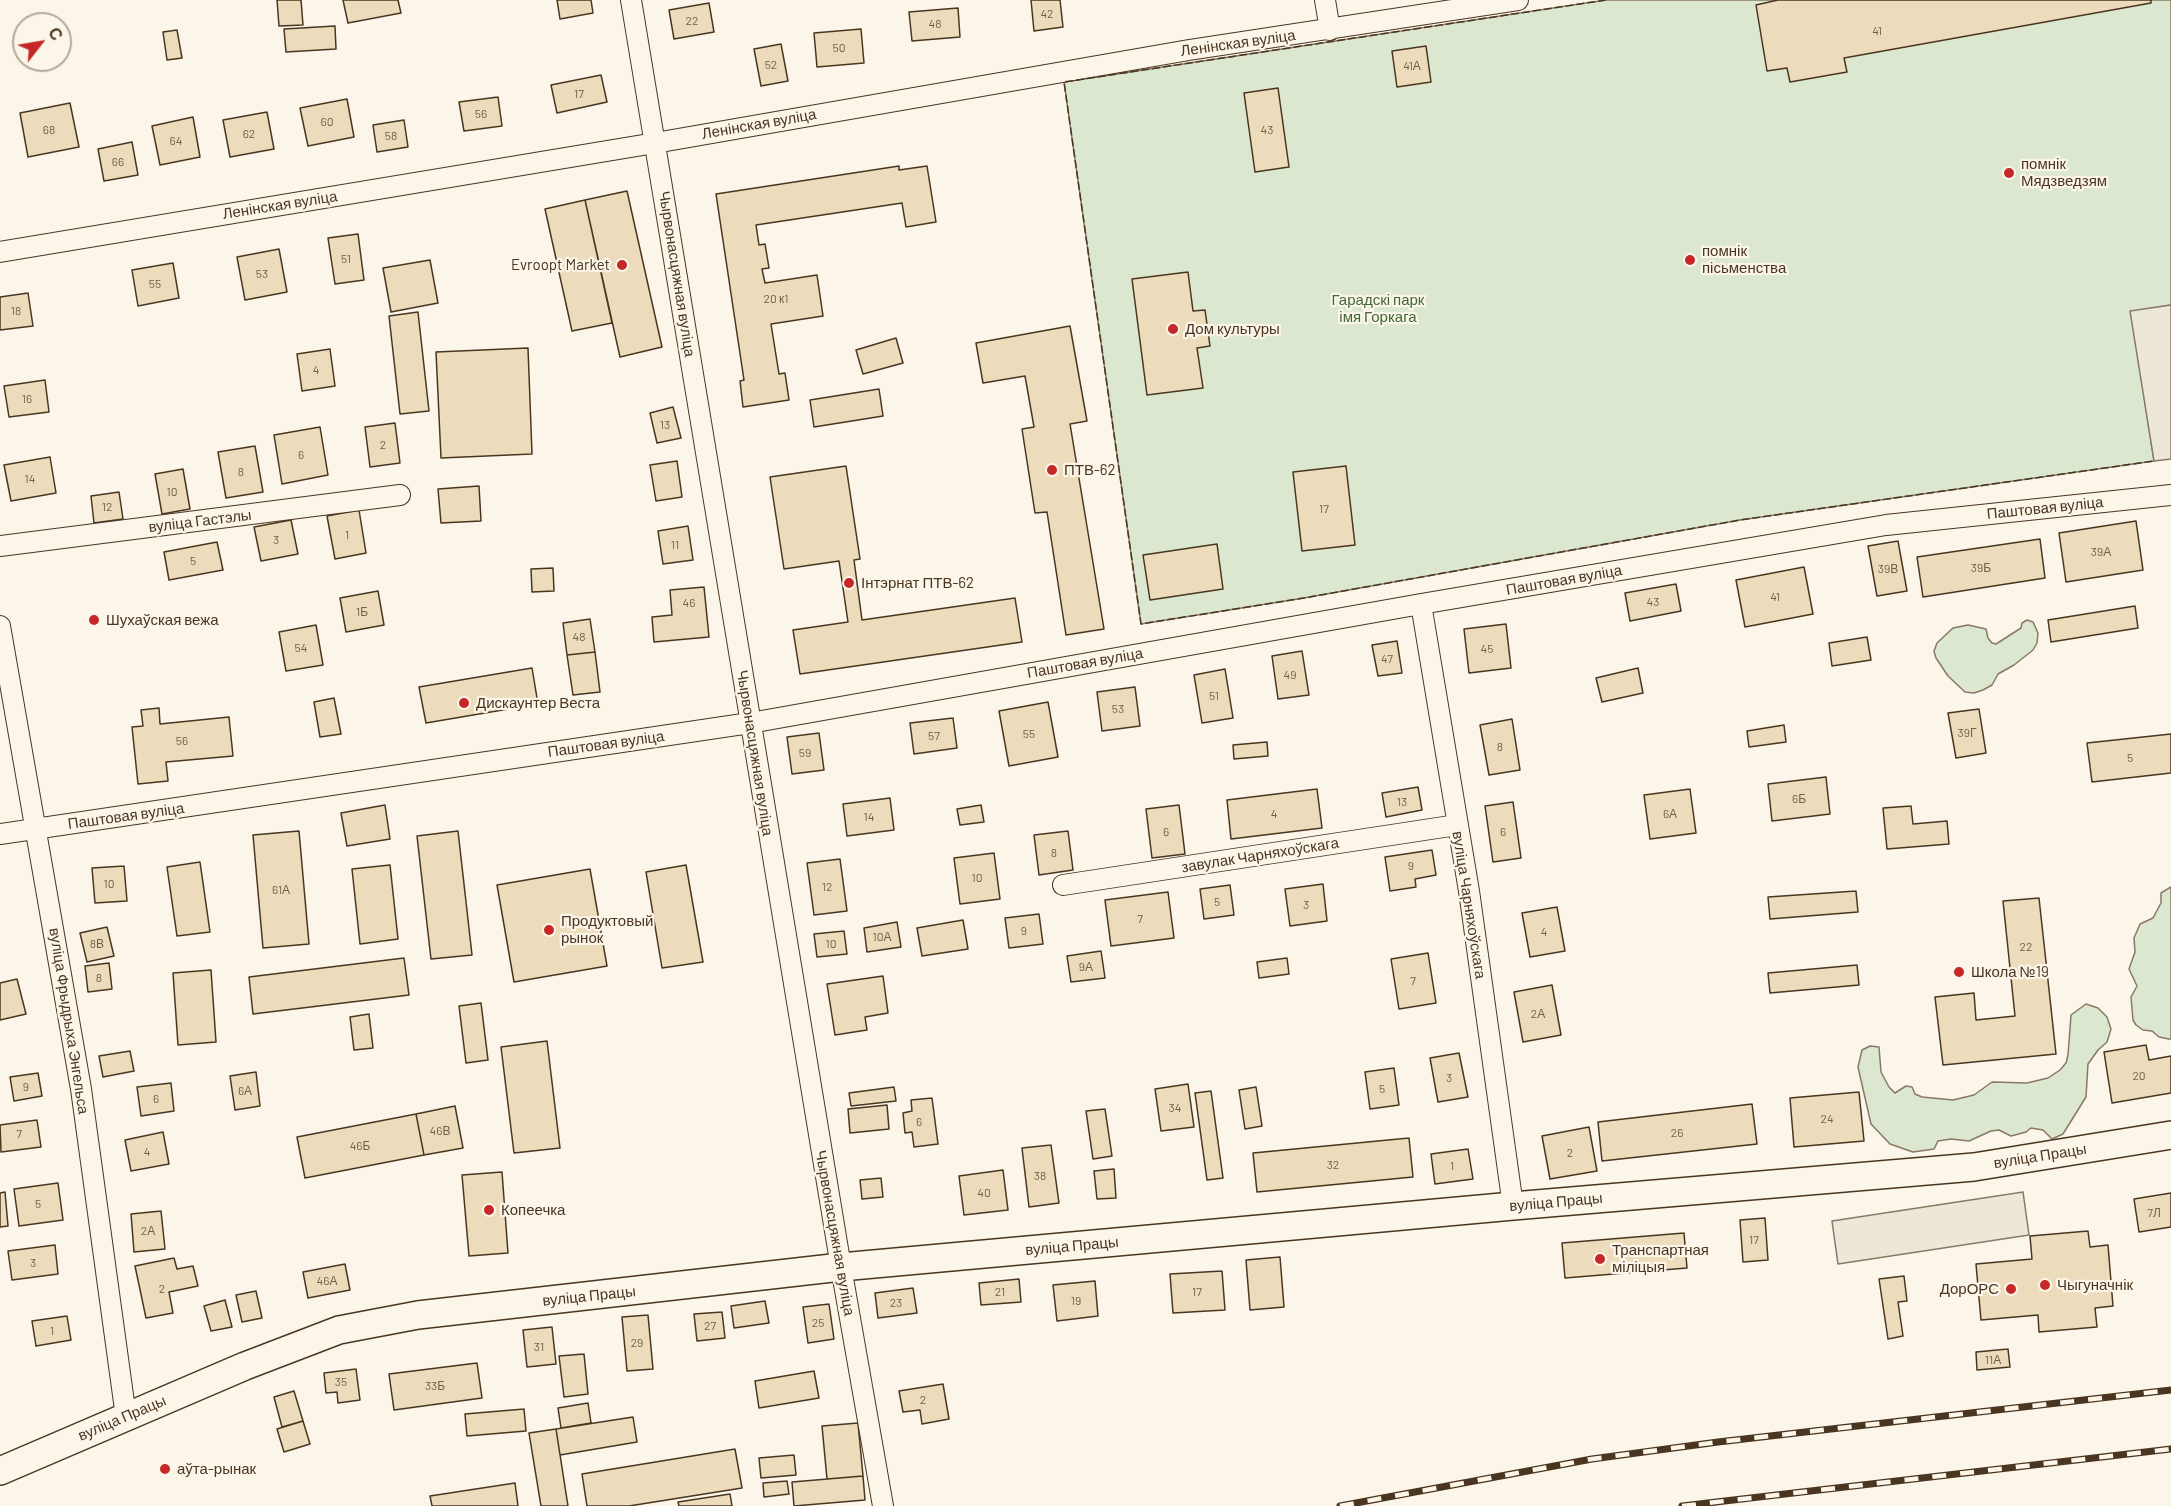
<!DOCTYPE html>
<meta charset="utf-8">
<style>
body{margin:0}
#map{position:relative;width:2171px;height:1506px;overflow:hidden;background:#fbf6e9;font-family:Barlow,sans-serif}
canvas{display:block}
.north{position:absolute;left:12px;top:12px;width:60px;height:60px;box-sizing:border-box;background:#fbf6e9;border:2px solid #b4a999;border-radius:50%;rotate:59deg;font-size:16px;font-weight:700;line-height:24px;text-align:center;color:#4a3520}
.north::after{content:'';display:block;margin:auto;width:21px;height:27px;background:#c62828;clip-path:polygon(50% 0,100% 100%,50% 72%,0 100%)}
</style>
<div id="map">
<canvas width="2171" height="1506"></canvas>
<div class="north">С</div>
</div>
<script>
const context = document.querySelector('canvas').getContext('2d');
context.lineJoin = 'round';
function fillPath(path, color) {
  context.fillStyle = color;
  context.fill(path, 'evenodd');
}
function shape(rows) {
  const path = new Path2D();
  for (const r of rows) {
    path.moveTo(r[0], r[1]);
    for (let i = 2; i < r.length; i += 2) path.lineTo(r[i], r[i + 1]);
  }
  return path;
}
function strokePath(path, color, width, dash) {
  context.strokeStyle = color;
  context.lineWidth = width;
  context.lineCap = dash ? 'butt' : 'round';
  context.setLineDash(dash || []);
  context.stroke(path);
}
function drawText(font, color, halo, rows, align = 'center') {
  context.font = font + ' Barlow,sans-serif';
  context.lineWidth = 4.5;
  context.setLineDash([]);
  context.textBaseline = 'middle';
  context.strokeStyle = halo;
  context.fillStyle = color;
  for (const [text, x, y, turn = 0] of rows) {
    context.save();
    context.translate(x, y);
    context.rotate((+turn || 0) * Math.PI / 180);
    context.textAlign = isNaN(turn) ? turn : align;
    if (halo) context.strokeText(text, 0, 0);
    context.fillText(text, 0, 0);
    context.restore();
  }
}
const green = shape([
 [1606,0,2171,0,2171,305,2131,312,2154,461,1740,520,1304,598,1141,624,1064,82,1606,0],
 [2027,620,2033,622,2038,633,2037,643,2033,650,2014,665,1998,674,1992,685,1983,690,1974,693,1965,692,1948,676,1936,658,1934,651,1937,643,1953,628,1968,625,1986,629,1988,638,1992,643,1996,644,2021,628,2022,623,2027,620],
 [2171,887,2171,1039,2169,1039,2159,1037,2152,1031,2143,1030,2136,1025,2133,1020,2131,997,2137,986,2129,969,2135,952,2134,938,2140,924,2153,918,2161,903,2161,893,2171,887],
 [2086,1004,2098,1008,2107,1017,2111,1029,2107,1042,2098,1050,2088,1064,2086,1097,2063,1134,2052,1139,2043,1130,2031,1128,2026,1132,2011,1136,1999,1130,1991,1131,1969,1141,1951,1139,1938,1141,1934,1149,1913,1152,1890,1144,1871,1124,1858,1067,1862,1050,1870,1046,1879,1047,1881,1072,1889,1087,1895,1093,1906,1086,1912,1087,1915,1094,1922,1097,1953,1100,1974,1095,1992,1082,2027,1083,2048,1078,2060,1070,2066,1063,2068,1055,2071,1015,2086,1004]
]);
const parking = shape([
 [2171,305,2171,459,2154,461,2130,311,2171,305],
 [2023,1192,2029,1235,1838,1264,1832,1221,2023,1192]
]);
const building = shape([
 [277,0,301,0,303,25,279,26,277,0],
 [343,0,398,0,401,13,348,23,343,0],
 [557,0,591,0,593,13,560,19,557,0],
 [1031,0,1060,0,1063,27,1034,31,1031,0],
 [2151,0,2151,3,1844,58,1847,72,1790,82,1787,68,1767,71,1756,5,1778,0,2151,0],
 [709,3,714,32,674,39,669,10,709,3],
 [958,8,960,37,912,41,909,12,958,8],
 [335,26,336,49,286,52,284,29,335,26],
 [861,29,864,63,817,67,814,33,861,29],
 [177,30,182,58,167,60,163,32,177,30],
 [781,44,788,81,761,86,754,49,781,44],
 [1426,46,1431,82,1397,87,1392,51,1426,46],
 [601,75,607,102,557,113,551,85,601,75],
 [1278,88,1289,167,1255,172,1244,93,1278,88],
 [498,97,502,126,464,131,459,102,498,97],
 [347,99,354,137,308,146,300,108,347,99],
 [70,103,79,147,28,157,20,113,70,103],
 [267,112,274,149,230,157,223,120,267,112],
 [193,117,200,157,160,165,152,126,193,117],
 [404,120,408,147,377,152,373,125,404,120],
 [132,142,138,175,104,181,98,149,132,142],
 [899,166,899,170,927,166,936,222,906,227,902,203,756,225,759,245,765,244,769,268,762,269,765,283,817,275,823,316,771,324,779,374,785,373,789,400,743,407,740,381,744,380,716,194,899,166],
 [627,191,662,347,620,357,585,200,627,191],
 [585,200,612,323,572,331,545,209,585,200],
 [358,234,364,280,335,284,328,238,358,234],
 [279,249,287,292,245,300,237,257,279,249],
 [430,260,438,303,391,312,383,268,430,260],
 [173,263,179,298,138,306,132,270,173,263],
 [1188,272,1193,311,1205,310,1210,346,1197,348,1203,388,1147,395,1132,279,1188,272],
 [28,293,33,326,0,330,0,297,28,293],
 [418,312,429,411,400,414,389,316,418,312],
 [1070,326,1087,421,1070,424,1104,629,1066,635,1047,512,1035,513,1022,429,1034,427,1025,376,983,383,976,343,1070,326],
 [896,338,903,363,863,374,856,350,896,338],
 [528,348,532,454,441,458,436,352,528,348],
 [330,349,335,386,302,391,297,354,330,349],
 [45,380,49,412,9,417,4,386,45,380],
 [879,389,883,416,814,427,810,400,879,389],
 [673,407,681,438,657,443,650,413,673,407],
 [395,423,400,463,370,467,365,427,395,423],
 [320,427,328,475,282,484,274,435,320,427],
 [255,446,263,492,226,498,218,452,255,446],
 [50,457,56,493,11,501,4,465,50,457],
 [677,461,682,497,656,501,650,465,677,461],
 [846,466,860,559,854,560,862,620,1015,598,1022,642,800,674,793,630,848,622,839,561,784,569,770,477,846,466],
 [1346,466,1355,545,1302,551,1293,472,1346,466],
 [183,469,190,509,162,514,155,474,183,469],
 [479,486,481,521,441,523,438,489,479,486],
 [119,492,123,519,94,523,91,496,119,492],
 [359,510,366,553,335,559,327,516,359,510],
 [291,520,298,554,261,561,254,527,291,520],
 [2136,521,2143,570,2066,582,2059,533,2136,521],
 [688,526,693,560,663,564,658,531,688,526],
 [2040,539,2045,578,1923,597,1917,557,2040,539],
 [1898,541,1907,591,1877,596,1868,546,1898,541],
 [217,542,223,570,169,580,164,552,217,542],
 [1217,544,1223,589,1150,600,1143,555,1217,544],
 [1804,567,1813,614,1745,627,1736,580,1804,567],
 [553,568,554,591,532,592,531,569,553,568],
 [1676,584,1681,611,1630,621,1625,593,1676,584],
 [704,587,709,637,654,642,652,617,672,615,670,590,704,587],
 [378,591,384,625,346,632,340,598,378,591],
 [2135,606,2138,628,2051,642,2048,620,2135,606],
 [590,619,595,652,567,655,563,623,590,619],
 [1506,624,1511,668,1469,673,1464,629,1506,624],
 [316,625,323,665,286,671,279,632,316,625],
 [1867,637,1871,660,1832,666,1829,643,1867,637],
 [1397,641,1402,673,1378,676,1372,645,1397,641],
 [1302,651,1309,695,1278,699,1272,656,1302,651],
 [595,652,600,692,573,695,567,655,595,652],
 [532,668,538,704,426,723,419,687,532,668],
 [1638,668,1643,693,1602,702,1596,678,1638,668],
 [1225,669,1233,718,1202,723,1194,675,1225,669],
 [1135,687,1140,726,1102,731,1097,692,1135,687],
 [334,698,341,734,320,737,314,702,334,698],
 [1048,702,1058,757,1009,766,999,711,1048,702],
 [159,708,160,724,229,717,233,756,166,762,168,781,138,784,132,727,143,726,141,710,159,708],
 [1979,709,1986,753,1956,758,1948,713,1979,709],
 [953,718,957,748,914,754,910,723,953,718],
 [1512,719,1520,770,1489,775,1480,725,1512,719],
 [1784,725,1786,742,1749,747,1747,731,1784,725],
 [819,733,824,770,792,774,787,737,819,733],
 [2171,734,2171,773,2092,782,2087,743,2171,734],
 [1267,742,1268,756,1234,759,1233,745,1267,742],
 [1826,777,1830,814,1772,821,1768,784,1826,777],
 [1418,787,1422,810,1386,817,1382,793,1418,787],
 [1317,789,1322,828,1231,839,1227,800,1317,789],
 [1690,789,1696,833,1650,839,1644,795,1690,789],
 [890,798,894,830,847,836,843,804,890,798],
 [1513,802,1521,858,1493,862,1485,806,1513,802],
 [385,805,390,839,347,846,341,813,385,805],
 [981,805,984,822,960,825,957,809,981,805],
 [1179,805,1185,854,1152,858,1146,809,1179,805],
 [1911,806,1913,824,1947,821,1949,844,1887,849,1883,808,1911,806],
 [299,831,309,944,263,948,253,835,299,831],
 [458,831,472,955,431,959,417,836,458,831],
 [1068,831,1073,870,1039,875,1034,835,1068,831],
 [1432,850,1436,875,1415,879,1416,887,1390,891,1385,857,1432,850],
 [994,853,1000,899,960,904,954,858,994,853],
 [840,859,847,911,814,915,807,863,840,859],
 [200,862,210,932,177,936,167,867,200,862],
 [390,865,398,939,360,944,352,869,390,865],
 [686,865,703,962,662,968,646,872,686,865],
 [124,866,127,901,95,903,92,868,124,866],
 [590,869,607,966,514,982,497,885,590,869],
 [1323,884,1327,921,1290,926,1285,889,1323,884],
 [1230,885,1234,915,1204,919,1200,889,1230,885],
 [1856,891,1858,912,1770,919,1768,897,1856,891],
 [1168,892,1174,938,1111,946,1105,900,1168,892],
 [2039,898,2056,1054,1943,1065,1935,997,1974,993,1976,1020,2015,1016,2003,901,2039,898],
 [1557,907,1565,951,1530,957,1522,913,1557,907],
 [1039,914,1043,944,1009,948,1005,918,1039,914],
 [963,920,968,949,922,956,917,928,963,920],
 [897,922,901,947,867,952,864,928,897,922],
 [107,927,114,956,87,962,80,933,107,927],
 [844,931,847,954,817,957,814,934,844,931],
 [1101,951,1105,978,1071,982,1067,956,1101,951],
 [1428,953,1436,1003,1399,1009,1391,959,1428,953],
 [404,958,409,995,253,1014,249,977,404,958],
 [1287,958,1289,974,1259,978,1257,962,1287,958],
 [109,963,112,989,88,992,85,966,109,963],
 [1857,965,1859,985,1770,993,1768,973,1857,965],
 [211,970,216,1042,178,1045,173,973,211,970],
 [883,976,888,1013,865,1017,867,1030,835,1035,827,984,883,976],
 [17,979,26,1014,0,1020,0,983,17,979],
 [1552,985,1561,1035,1523,1042,1514,992,1552,985],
 [481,1003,488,1060,466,1063,459,1006,481,1003],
 [369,1014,373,1048,354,1050,350,1017,369,1014],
 [547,1041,560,1148,514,1153,501,1047,547,1041],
 [2146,1045,2149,1060,2171,1056,2171,1093,2112,1103,2104,1052,2146,1045],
 [130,1051,134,1071,103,1077,99,1056,130,1051],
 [1459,1053,1468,1097,1438,1102,1430,1058,1459,1053],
 [1394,1068,1399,1105,1370,1109,1365,1072,1394,1068],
 [256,1072,260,1106,235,1110,230,1076,256,1072],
 [38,1073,42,1096,14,1101,10,1077,38,1073],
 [171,1083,174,1111,141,1116,137,1087,171,1083],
 [1188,1084,1194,1127,1161,1131,1155,1089,1188,1084],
 [894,1087,896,1101,851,1106,849,1093,894,1087],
 [1256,1087,1262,1126,1245,1129,1239,1090,1256,1087],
 [1211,1091,1223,1178,1207,1180,1195,1093,1211,1091],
 [1859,1092,1864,1141,1794,1147,1790,1098,1859,1092],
 [932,1098,938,1144,914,1147,912,1132,905,1133,903,1113,912,1111,911,1100,932,1098],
 [1752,1104,1757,1144,1602,1161,1598,1122,1752,1104],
 [887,1105,889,1129,850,1133,848,1109,887,1105],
 [455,1106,463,1148,424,1155,416,1114,455,1106],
 [1105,1109,1112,1156,1093,1159,1086,1111,1105,1109],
 [416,1114,424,1155,305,1178,297,1137,416,1114],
 [37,1120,41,1147,1,1152,0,1125,37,1120],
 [1589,1127,1597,1171,1550,1179,1542,1136,1589,1127],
 [163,1132,169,1164,131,1171,125,1140,163,1132],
 [1409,1138,1413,1177,1257,1192,1253,1153,1409,1138],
 [1051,1145,1059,1203,1029,1207,1022,1148,1051,1145],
 [1468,1149,1473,1179,1435,1184,1431,1154,1468,1149],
 [1114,1169,1116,1198,1097,1199,1094,1171,1114,1169],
 [1003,1170,1008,1210,964,1215,959,1176,1003,1170],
 [502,1172,508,1253,469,1256,462,1175,502,1172],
 [881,1178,883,1197,862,1199,860,1180,881,1178],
 [58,1183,63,1220,19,1226,14,1189,58,1183],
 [5,1192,8,1226,0,1227,0,1193,5,1192],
 [2171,1193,2171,1227,2139,1232,2134,1199,2171,1193],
 [161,1211,165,1249,134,1252,131,1214,161,1211],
 [1765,1218,1768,1260,1743,1262,1740,1220,1765,1218],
 [2088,1231,2090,1247,2108,1245,2113,1306,2095,1308,2097,1327,2039,1332,2038,1315,1981,1320,1976,1264,2032,1259,2030,1236,2088,1231],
 [1684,1233,1687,1268,1565,1278,1562,1243,1684,1233],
 [55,1245,58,1274,12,1280,8,1251,55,1245],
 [1280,1257,1284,1307,1250,1310,1246,1260,1280,1257],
 [174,1258,177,1269,193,1266,198,1286,169,1292,173,1313,146,1318,135,1266,174,1258],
 [345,1264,350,1290,308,1298,303,1272,345,1264],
 [1222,1271,1225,1310,1173,1313,1170,1274,1222,1271],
 [1904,1276,1907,1301,1898,1302,1903,1336,1888,1339,1879,1279,1904,1276],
 [1019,1279,1021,1302,981,1305,979,1283,1019,1279],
 [1095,1281,1098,1316,1057,1321,1053,1285,1095,1281],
 [913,1288,917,1313,878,1318,875,1293,913,1288],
 [256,1291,262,1318,242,1322,236,1295,256,1291],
 [225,1300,232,1327,211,1331,204,1306,225,1300],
 [765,1301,769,1323,734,1328,731,1306,765,1301],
 [829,1304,834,1339,808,1343,803,1307,829,1304],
 [722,1312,725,1338,697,1341,694,1314,722,1312],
 [648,1315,653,1369,627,1371,622,1317,648,1315],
 [67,1316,71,1340,36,1346,32,1321,67,1316],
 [552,1327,556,1364,527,1367,523,1330,552,1327],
 [2008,1349,2010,1367,1977,1370,1976,1352,2008,1349],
 [584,1354,588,1394,564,1397,559,1356,584,1354],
 [477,1363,482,1398,394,1410,389,1374,477,1363],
 [356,1369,360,1400,338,1403,337,1392,326,1393,324,1373,356,1369],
 [814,1371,819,1398,759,1408,755,1381,814,1371],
 [943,1384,949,1419,922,1424,920,1410,903,1412,899,1391,943,1384],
 [294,1391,303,1421,282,1427,274,1397,294,1391],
 [588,1403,591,1423,561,1428,558,1408,588,1403],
 [524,1409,526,1431,467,1436,465,1414,524,1409],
 [633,1417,637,1442,560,1455,556,1429,633,1417],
 [303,1421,310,1444,284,1452,277,1429,303,1421],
 [858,1423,863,1476,827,1479,822,1426,858,1423],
 [556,1429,568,1506,541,1506,529,1433,556,1429],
 [735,1449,742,1488,629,1506,587,1506,582,1474,735,1449],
 [794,1455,796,1475,761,1478,759,1458,794,1455],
 [863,1476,865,1500,794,1506,792,1482,863,1476],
 [787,1481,789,1494,764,1497,763,1483,787,1481],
 [515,1483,518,1506,432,1506,430,1496,515,1483],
 [730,1494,732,1506,679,1506,678,1502,730,1494]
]);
const minor = shape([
 [631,0,841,1267,883,1506],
 [1325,0,1330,30],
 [0,252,655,143,1189,50,1518,0],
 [0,546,400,495],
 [1421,604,1469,891,1513,1206],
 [0,626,81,1089,126,1417],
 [0,834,750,723,1421,604,1886,525,2171,495],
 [1063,885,1457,825]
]);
const secondary = shape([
 [0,1471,245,1366,339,1330,418,1315,841,1267,1513,1206,1974,1167,2171,1135]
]);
const rail = shape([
 [1340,1506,1592,1459,1718,1442,2171,1390],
 [1682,1506,2171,1449]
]);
const fence = shape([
 [1606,0,1064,82,1141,624,1304,598,1740,520,2154,461]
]);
const markers = [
 [2009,173,6,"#c62828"],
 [1690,260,6,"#c62828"],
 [622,265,6,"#c62828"],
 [1173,329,6,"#c62828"],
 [1052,470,6,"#c62828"],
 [849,583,6,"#c62828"],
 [94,620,6,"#c62828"],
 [464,703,6,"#c62828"],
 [549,930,6,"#c62828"],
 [1959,972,6,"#c62828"],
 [489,1210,6,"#c62828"],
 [1600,1259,6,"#c62828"],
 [2045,1285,6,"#c62828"],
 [2011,1289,6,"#c62828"],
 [165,1469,6,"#c62828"]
];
const numberNames = [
 ["42",1047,14],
 ["22",692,21],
 ["48",935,24],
 ["41",1877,31],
 ["50",839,48],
 ["52",771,65],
 ["41А",1412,66],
 ["17",579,94],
 ["56",481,114],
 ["60",327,122],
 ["68",49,130],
 ["43",1267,130],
 ["62",249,134],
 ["58",391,136],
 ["64",176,141],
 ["66",118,162],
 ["51",346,259],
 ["53",262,274],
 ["55",155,284],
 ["20 к1",776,299],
 ["18",16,311],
 ["4",316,370],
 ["16",27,399],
 ["13",665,425],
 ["2",383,445],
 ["6",301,455],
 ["8",241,472],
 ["14",30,479],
 ["10",172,492],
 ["12",107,507],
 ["17",1324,509],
 ["1",347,535],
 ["3",276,540],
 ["11",675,545],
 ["39А",2101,552],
 ["5",193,561],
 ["39Б",1981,568],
 ["39В",1888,569],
 ["41",1775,597],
 ["43",1653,602],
 ["46",689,603],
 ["1Б",362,612],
 ["48",579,637],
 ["54",301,648],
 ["45",1487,649],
 ["47",1387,659],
 ["49",1290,675],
 ["51",1214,696],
 ["53",1118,709],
 ["39Г",1967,733],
 ["55",1029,734],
 ["57",934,736],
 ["56",182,741],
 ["8",1500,747],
 ["59",805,753],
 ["5",2130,758],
 ["6Б",1799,799],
 ["13",1402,802],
 ["4",1274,814],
 ["6А",1670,814],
 ["14",869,817],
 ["6",1166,832],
 ["6",1503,832],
 ["8",1054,853],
 ["9",1411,866],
 ["10",977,878],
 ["10",109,884],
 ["12",827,887],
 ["61А",281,890],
 ["5",1217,902],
 ["3",1306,905],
 ["7",1140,919],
 ["9",1024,931],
 ["4",1544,932],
 ["10А",882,937],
 ["8В",97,944],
 ["10",831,944],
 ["22",2026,947],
 ["9А",1086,967],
 ["8",99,978],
 ["7",1413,981],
 ["2А",1538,1014],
 ["20",2139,1076],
 ["3",1449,1078],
 ["9",26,1087],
 ["5",1382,1089],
 ["6А",245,1091],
 ["6",156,1099],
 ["34",1175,1108],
 ["24",1827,1119],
 ["6",919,1122],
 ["46В",440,1131],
 ["26",1677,1133],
 ["7",19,1134],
 ["46Б",360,1146],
 ["4",147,1152],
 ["2",1570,1153],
 ["32",1333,1165],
 ["1",1452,1166],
 ["38",1040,1176],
 ["40",984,1193],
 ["5",38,1204],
 ["7Л",2154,1213],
 ["2А",148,1231],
 ["17",1754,1240],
 ["3",33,1263],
 ["46А",327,1281],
 ["2",162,1289],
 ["21",1000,1292],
 ["17",1197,1292],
 ["19",1076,1301],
 ["23",896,1303],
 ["25",818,1323],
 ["27",710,1326],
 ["1",52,1331],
 ["29",637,1343],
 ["31",539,1347],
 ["11А",1993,1360],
 ["35",341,1382],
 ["33Б",435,1386],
 ["2",923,1400]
];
const streetNames = [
 ["Ленінская вуліца",1238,43,-8],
 ["Ленінская вуліца",759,124,-10],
 ["Ленінская вуліца",280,205,-9],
 ["Чырвонасцяжная вуліца",677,274,81],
 ["Паштовая вуліца",2045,508,-6],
 ["вуліца Гастэлы",200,521,-7],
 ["Паштовая вуліца",1564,580,-10],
 ["Паштовая вуліца",1085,663,-10],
 ["Паштовая вуліца",606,744,-8],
 ["Чырвонасцяжная вуліца",755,753,81],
 ["Паштовая вуліца",126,816,-8],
 ["завулак Чарняхоўскага",1260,855,-9],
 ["вуліца Чарняхоўскага",1469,905,81],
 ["вуліца Фрыдрыха Энгельса",69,1021,81],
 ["вуліца Працы",2040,1156,-9],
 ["вуліца Працы",1556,1202,-5],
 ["Чырвонасцяжная вуліца",835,1233,80],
 ["вуліца Працы",1072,1246,-5],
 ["вуліца Працы",589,1296,-6],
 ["вуліца Працы",122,1418,-23]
];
const poiNames = [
 ["помнік",2021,164],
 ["Мядзведзям",2021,181],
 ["помнік",1702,251],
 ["пісьменства",1702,268],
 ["Evroopt Market",610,265,"right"],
 ["Дом культуры",1185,329],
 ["ПТВ-62",1064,470],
 ["Інтэрнат ПТВ-62",861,583],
 ["Шухаўская вежа",106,620],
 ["Дискаунтер Веста",476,703],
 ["Продуктовый",561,921],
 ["рынок",561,938],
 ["Школа №19",1971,972],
 ["Копеечка",501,1210],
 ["Транспартная",1612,1250],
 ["міліцыя",1612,1267],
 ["Чыгуначнік",2057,1285],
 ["ДорОРС",1999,1289,"right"],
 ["аўта-рынак",177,1469]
];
const parkNames = [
 ["Гарадскі парк",1378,300],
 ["імя Горкага",1378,317]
];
fillPath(green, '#dce7d0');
strokePath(green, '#887966', 1.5);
fillPath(parking, '#ede7d9');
strokePath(parking, '#887966', 1.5);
fillPath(building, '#ecdcbc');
strokePath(building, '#4a3520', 1.5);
strokePath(minor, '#4a3520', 22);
strokePath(secondary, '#4a3520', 30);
strokePath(minor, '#fbf6e9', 20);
strokePath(secondary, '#fbf6e9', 27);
strokePath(rail, '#4a3520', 7);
strokePath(rail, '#fbf6e9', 4.5, [14]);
strokePath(fence, '#4a3520', 1.5, [8, 3]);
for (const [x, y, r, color] of markers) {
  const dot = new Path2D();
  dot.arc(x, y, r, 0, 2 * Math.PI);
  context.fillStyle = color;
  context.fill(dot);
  strokePath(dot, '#fbf6e9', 2);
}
drawText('12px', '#725f47', null, numberNames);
drawText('15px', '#4a3520', '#fbf6e9', streetNames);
drawText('15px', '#4a3520', '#fbf6e9', poiNames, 'left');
drawText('15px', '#436837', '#fbf6e9', parkNames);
</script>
